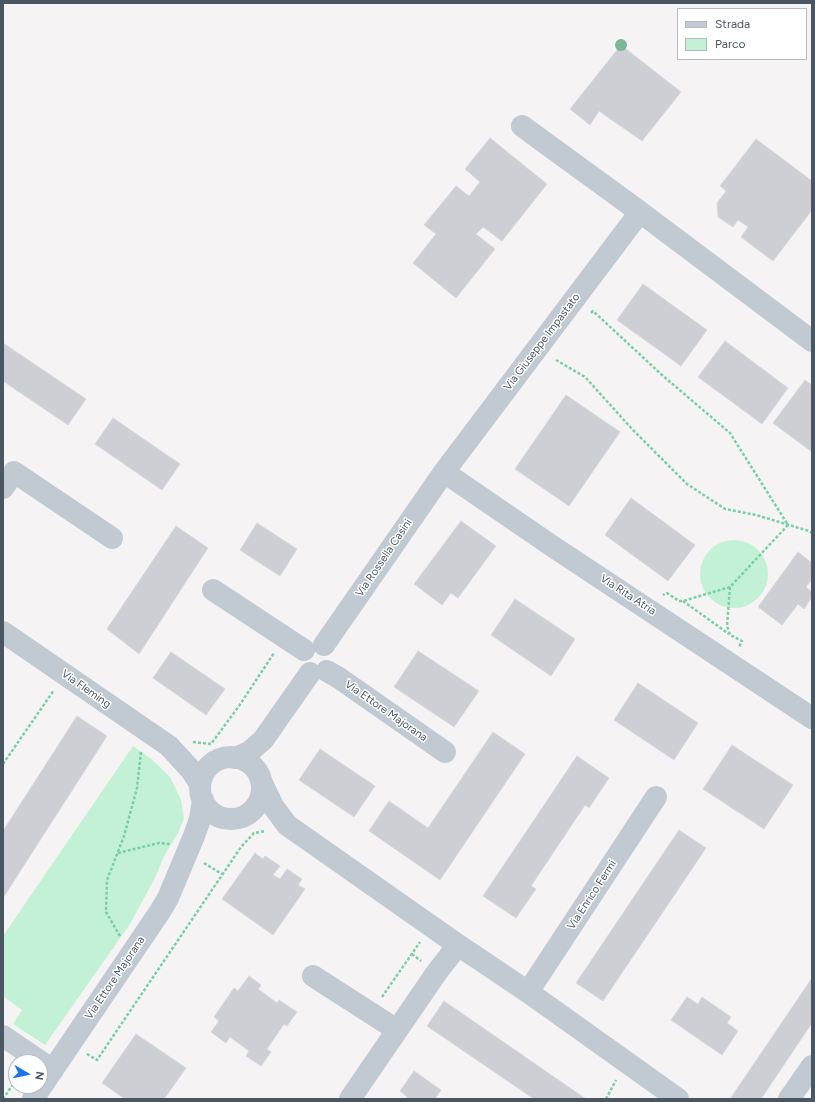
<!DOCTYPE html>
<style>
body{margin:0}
#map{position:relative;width:815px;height:1102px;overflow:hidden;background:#f5f3f3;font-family:Figtree,sans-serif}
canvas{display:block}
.frame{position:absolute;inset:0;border:4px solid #4a5661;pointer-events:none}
.legend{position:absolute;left:677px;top:8px;width:130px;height:52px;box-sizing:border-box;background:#fff;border:1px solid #b7bbc0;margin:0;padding:5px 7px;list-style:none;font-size:12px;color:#4a5661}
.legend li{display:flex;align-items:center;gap:8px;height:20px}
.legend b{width:20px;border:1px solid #b7bbc0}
.north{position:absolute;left:8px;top:1054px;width:40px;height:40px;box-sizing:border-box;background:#fff;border:1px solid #b7bbc0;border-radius:50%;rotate:99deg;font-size:11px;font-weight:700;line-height:16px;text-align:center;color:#4a5661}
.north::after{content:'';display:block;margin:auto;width:14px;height:18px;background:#1a73e8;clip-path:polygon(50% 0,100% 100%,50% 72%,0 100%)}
</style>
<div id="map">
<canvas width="815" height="1102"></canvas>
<div class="frame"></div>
<ul class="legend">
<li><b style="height:5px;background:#c1cad2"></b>Strada</li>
<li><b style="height:11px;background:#c3f1d5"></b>Parco</li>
</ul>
<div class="north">N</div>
</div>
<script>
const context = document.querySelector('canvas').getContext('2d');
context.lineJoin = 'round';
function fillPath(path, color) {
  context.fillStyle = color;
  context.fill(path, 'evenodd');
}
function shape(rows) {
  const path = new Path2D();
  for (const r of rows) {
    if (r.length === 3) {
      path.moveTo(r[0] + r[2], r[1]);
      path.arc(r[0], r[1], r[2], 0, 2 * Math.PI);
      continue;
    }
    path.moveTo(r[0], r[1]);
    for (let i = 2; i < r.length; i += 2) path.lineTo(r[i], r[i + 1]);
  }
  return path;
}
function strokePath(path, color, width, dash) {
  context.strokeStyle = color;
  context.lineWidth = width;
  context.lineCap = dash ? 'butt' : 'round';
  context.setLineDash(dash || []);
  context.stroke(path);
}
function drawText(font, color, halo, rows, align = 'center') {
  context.font = font + ' Figtree,sans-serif';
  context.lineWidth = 3;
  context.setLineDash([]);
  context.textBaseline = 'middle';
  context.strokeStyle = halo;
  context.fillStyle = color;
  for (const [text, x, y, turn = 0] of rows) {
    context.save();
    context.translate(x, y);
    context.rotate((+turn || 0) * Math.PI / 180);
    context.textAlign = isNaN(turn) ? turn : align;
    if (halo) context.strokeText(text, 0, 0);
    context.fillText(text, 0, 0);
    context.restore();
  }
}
const green = shape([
 [734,574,34],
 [133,746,150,758,170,777,181,800,184,818,178,833,164,856,155,878,130,924,45,1045,13,1024,22,1010,3,996,3,936]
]);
const building = shape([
 [621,45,681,92,642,141,599,111,590,125,570,109,621,45],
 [490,138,547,184,502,241,483,227,476,234,495,249,456,298,413,263,436,234,424,225,456,186,469,196,480,182,465,169,490,138],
 [756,139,812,181,812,210,773,261,741,237,748,227,738,220,733,227,718,217,717,203,726,191,720,186,756,139],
 [643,284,707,330,681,366,617,320,643,284],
 [725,341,788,388,762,424,698,377,725,341],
 [3,343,86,399,68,425,3,381,3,343],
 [805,380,812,385,812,452,773,423,805,380],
 [566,395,620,432,569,506,515,469,566,395],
 [113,418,180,464,162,490,95,444,113,418],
 [631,498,695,545,668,581,605,535,631,498],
 [461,521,496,546,458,598,451,593,442,605,414,584,461,521],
 [257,523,297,549,280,576,240,550,257,523],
 [176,526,208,548,139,654,107,629,176,526],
 [798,552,812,563,812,579,806,587,812,592,812,597,804,609,798,604,782,625,758,607,798,552],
 [515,599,575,639,551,676,491,635,515,599],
 [418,651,479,691,454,727,394,687,418,651],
 [171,652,225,689,206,715,153,678,171,652],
 [638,683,698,723,674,760,614,720,638,683],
 [77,716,107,736,3,898,3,831,77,716],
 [493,732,525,754,440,880,369,831,389,801,428,828,493,732],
 [732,745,793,785,764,829,703,789,732,745],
 [320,749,375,786,354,817,299,780,320,749],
 [577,756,609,778,589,808,585,805,531,886,536,889,516,918,483,896,577,756],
 [679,830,706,848,603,1001,576,983,679,830],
 [255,853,263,859,265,856,280,866,273,875,280,879,287,869,302,879,298,885,305,889,273,935,222,899,255,853],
 [249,976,261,985,258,989,277,1003,279,1000,297,1012,287,1026,284,1024,267,1049,271,1052,261,1066,246,1056,249,1051,230,1037,226,1043,211,1032,219,1021,214,1017,234,988,238,991,249,976],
 [812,978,812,1023,761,1099,730,1099,812,978],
 [687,997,698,1004,702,997,731,1017,727,1023,738,1031,722,1055,671,1020,687,997],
 [444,1001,586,1099,534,1099,427,1026,444,1001],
 [136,1034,186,1068,164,1099,125,1099,102,1083,136,1034],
 [414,1071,441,1090,435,1099,405,1099,407,1097,400,1091,414,1071]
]);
const path = shape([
 [591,313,593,311,662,375,730,433,788,525,730,587,683,601,679,601,667,593,663,595],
 [556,360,585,377,633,430,687,484,725,509,756,515,809,531,812,533],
 [730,587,727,626,730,635,742,641,739,647],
 [683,601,729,634],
 [193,742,211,744,239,706,274,653],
 [3,764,54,690],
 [118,853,159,843,170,844],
 [204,863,222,874],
 [120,936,106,912,107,880,124,836,137,788,141,752],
 [412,954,421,961],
 [382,997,420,942],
 [87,1054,97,1060,241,847,254,833,266,831],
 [3,1099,16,1080,10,1076,16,1068],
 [606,1099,616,1080]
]);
const minor = shape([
 [640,212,812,341],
 [444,472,552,546,812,718],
 [3,488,14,472,112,538],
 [213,590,304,650],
 [3,632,169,746,191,770,200,784],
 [324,645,444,472,640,212,522,126],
 [327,671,339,678,445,752],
 [231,788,31],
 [235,758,249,752,263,740,310,673],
 [262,783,273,806,287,825,458,945],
 [313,976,397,1030],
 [528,992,656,797],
 [3,1036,53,1070],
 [33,1099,159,913,168,898,194,836,200,819,203,800],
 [350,1099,437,972,458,945,528,992,678,1099],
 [789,1099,812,1066]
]);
const trees = [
 [621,45]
];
const streetNames = [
 ["Via Giuseppe Impastato",542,342,-53],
 ["Via Rossella Casini",384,558,-56],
 ["Via Rita Atria",628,595,33],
 ["Via Fleming",86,689,35],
 ["Via Ettore Majorana",386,711,35],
 ["Via Enrico Fermi",592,895,-57],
 ["Via Ettore Majorana",115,978,-56]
];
fillPath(green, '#c3f1d5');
fillPath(building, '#cdcfd5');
strokePath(building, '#d7d9de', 1);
strokePath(path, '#7ad0a6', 2.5, [3, 2]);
strokePath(minor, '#c1cad2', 22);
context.fillStyle = '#7bb799';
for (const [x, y] of trees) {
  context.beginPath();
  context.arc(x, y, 6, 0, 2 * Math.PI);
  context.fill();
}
drawText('11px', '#4a5661', '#fff', streetNames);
</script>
